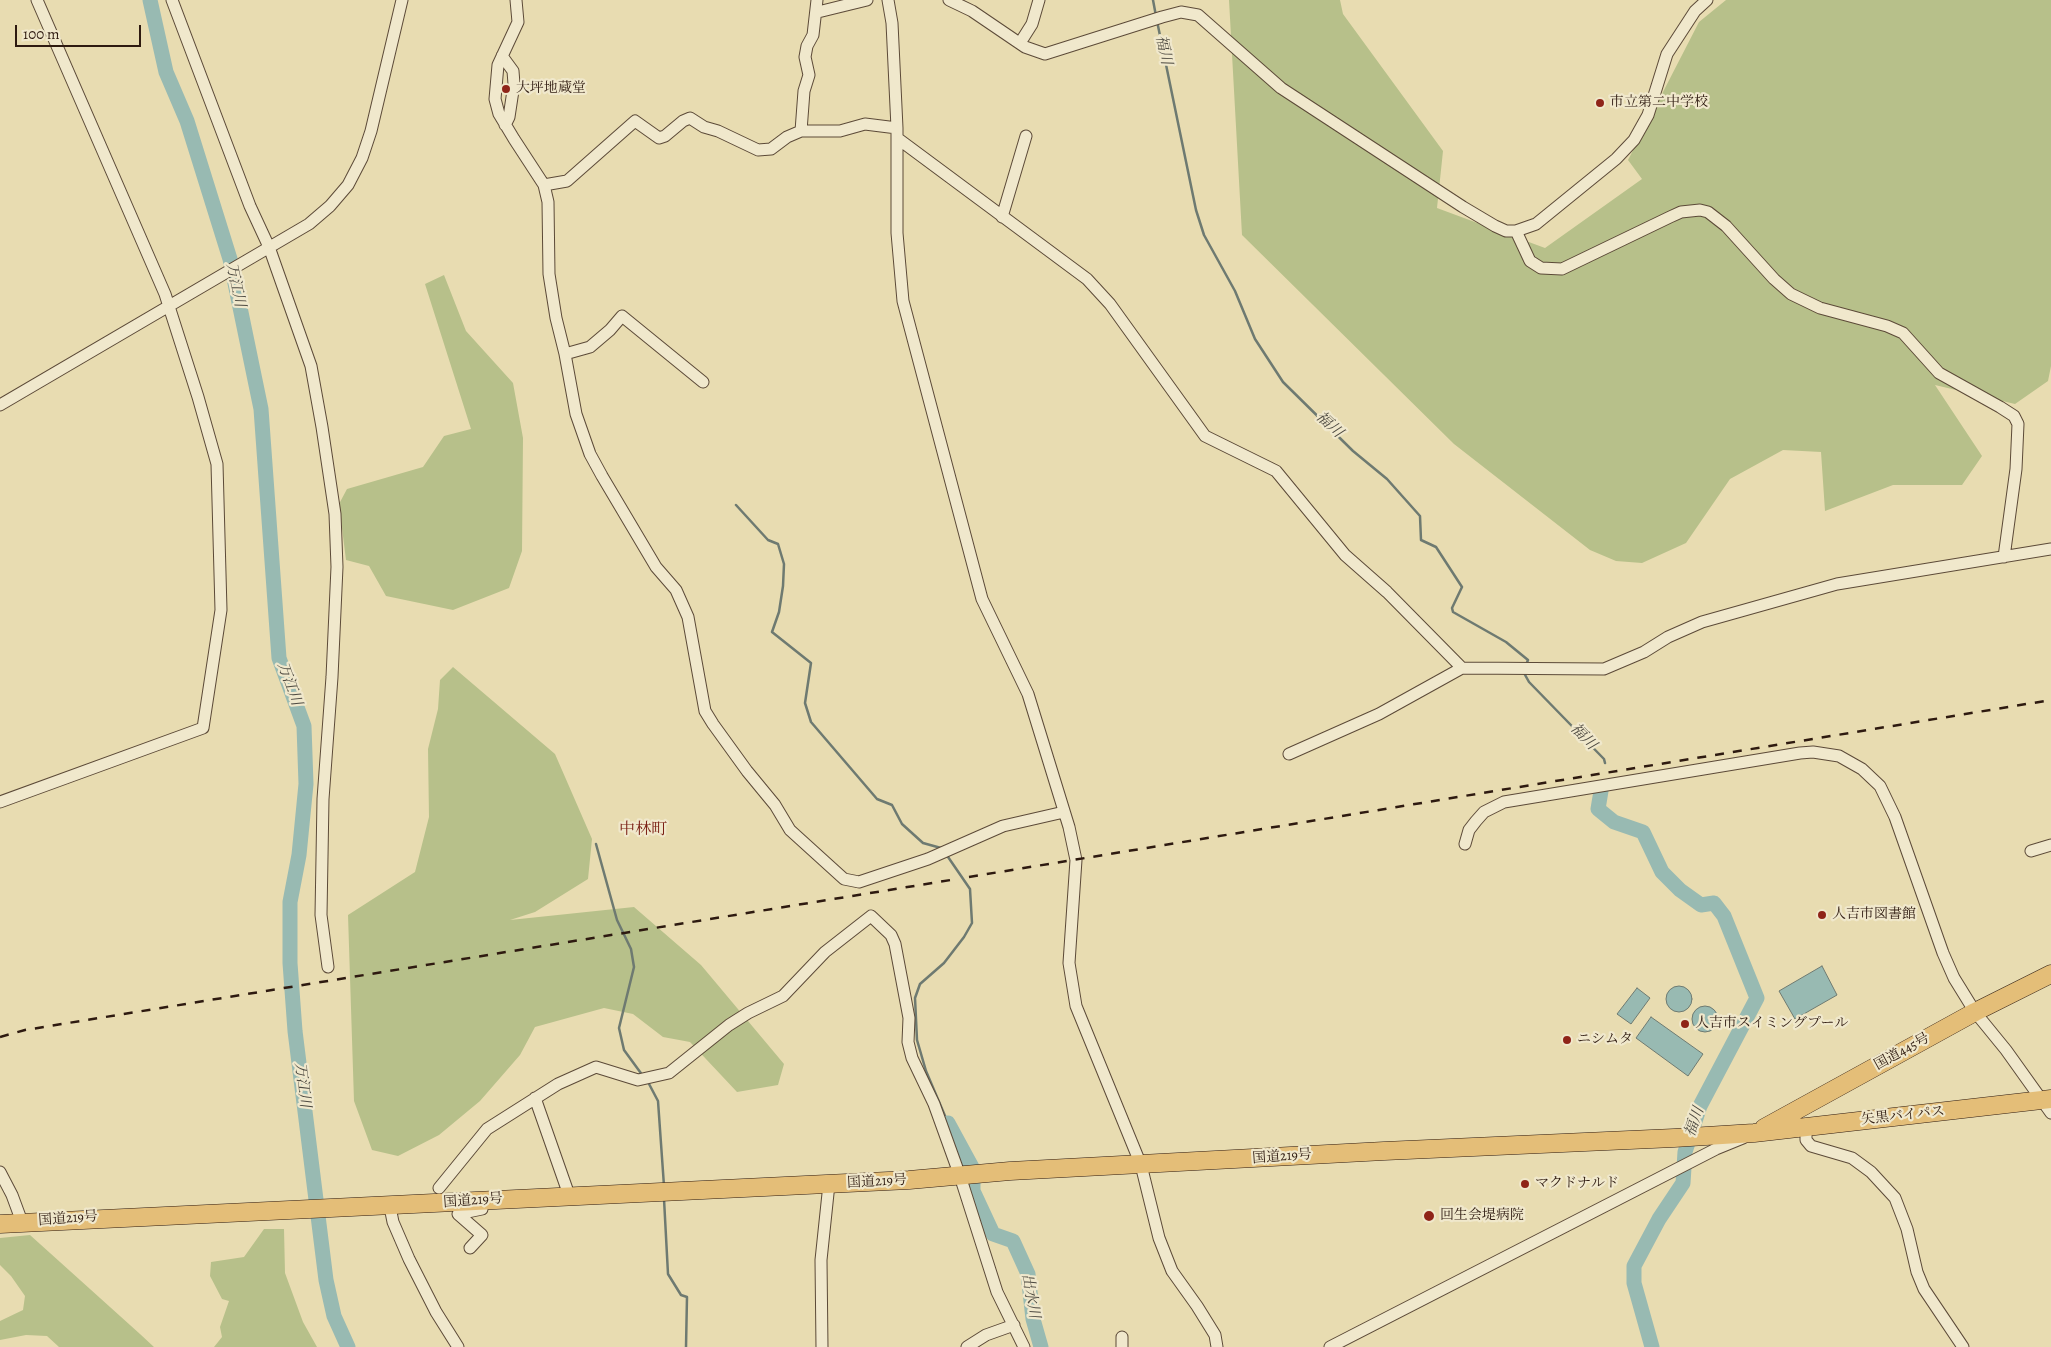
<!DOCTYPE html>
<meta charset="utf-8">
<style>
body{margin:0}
#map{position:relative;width:2051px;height:1347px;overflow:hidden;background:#e8dcb1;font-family:Alegreya,serif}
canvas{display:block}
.scale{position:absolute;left:15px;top:25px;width:126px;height:22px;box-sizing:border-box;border:2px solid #2e1a10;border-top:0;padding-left:6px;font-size:15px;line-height:18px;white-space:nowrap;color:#2e1a10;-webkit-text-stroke:4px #f0e8cc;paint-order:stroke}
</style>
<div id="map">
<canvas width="2051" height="1347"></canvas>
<div class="scale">100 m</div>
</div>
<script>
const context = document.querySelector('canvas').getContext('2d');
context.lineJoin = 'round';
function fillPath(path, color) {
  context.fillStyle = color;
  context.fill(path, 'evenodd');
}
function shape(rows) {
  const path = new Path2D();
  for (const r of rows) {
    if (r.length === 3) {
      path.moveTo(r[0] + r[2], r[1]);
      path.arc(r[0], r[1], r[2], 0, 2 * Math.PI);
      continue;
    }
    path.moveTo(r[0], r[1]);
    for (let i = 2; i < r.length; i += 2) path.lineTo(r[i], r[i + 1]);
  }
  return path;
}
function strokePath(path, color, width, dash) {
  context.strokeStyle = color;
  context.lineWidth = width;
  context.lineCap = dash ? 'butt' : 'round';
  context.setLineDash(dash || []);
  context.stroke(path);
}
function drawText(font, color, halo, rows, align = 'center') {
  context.font = font + ' Alegreya,"Noto Serif JP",serif';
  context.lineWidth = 4.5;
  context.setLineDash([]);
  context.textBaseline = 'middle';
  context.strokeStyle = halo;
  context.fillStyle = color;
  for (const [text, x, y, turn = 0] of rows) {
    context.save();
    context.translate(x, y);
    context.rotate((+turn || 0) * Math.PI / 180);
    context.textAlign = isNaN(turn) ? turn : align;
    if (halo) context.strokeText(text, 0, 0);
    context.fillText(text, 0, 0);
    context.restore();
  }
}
const green = shape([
 [1229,0,1340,0,1343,14,1443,151,1437,208,1545,248,1642,179,1628,160,1699,22,1726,0,2051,0,2051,366,2048,381,2015,404,1935,385,1982,456,1962,485,1893,485,1825,511,1821,452,1783,450,1730,479,1686,543,1642,563,1616,561,1590,550,1454,444,1242,235],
 [444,275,466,331,513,383,523,438,522,551,509,588,453,610,386,596,369,566,346,560,339,504,347,489,423,467,444,436,471,429,425,284],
 [453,667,555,754,592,839,588,879,535,912,510,920,634,907,701,965,784,1064,778,1085,737,1092,690,1042,663,1037,633,1014,604,1008,535,1027,520,1055,480,1101,439,1135,398,1156,372,1150,354,1101,348,915,415,872,429,817,428,749,438,709,440,680],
 [264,1229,284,1229,285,1273,303,1322,317,1347,214,1347,222,1337,220,1327,229,1301,222,1299,210,1276,211,1262,244,1257],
 [30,1235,140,1334,154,1347,59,1347,47,1336,26,1335,0,1340,0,1321,23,1310,25,1296,11,1276,0,1265,0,1238]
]);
const water = shape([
 [1822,966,1837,995,1795,1019,1779,991,1822,966],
 [1679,999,13],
 [1637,988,1650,998,1631,1024,1617,1014,1637,988],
 [1705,1019,13],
 [1651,1017,1703,1054,1688,1076,1636,1038,1651,1017]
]);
const stream = shape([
 [1153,0,1156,16],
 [1157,21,1196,210,1204,235,1235,291,1255,339,1283,382,1353,451,1387,479,1420,516,1421,540,1436,547,1462,587,1452,608,1453,612,1506,642,1528,660,1526,665],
 [736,505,768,540,778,544,784,564,783,586,779,612,772,632,811,663,805,703,811,722,877,799,892,805,902,824,923,843,941,848],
 [1524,673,1529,682,1604,759,1605,763],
 [596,844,617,920,631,949,634,967,619,1028,624,1050,643,1076],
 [946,854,970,889,972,923,964,937,944,963,920,984,915,998,917,1040,926,1071,948,1123],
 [648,1082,658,1101,664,1186],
 [664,1199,668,1274,681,1295,687,1297,686,1347]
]);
const river = shape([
 [150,0,166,72,187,121,230,259,261,409,279,658,304,726,306,784,299,855,290,902,290,963,295,1031,326,1280,334,1316,348,1347],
 [1601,791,1598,809,1614,822,1643,832,1662,872,1680,890,1701,905,1714,903,1724,916,1757,998,1700,1106,1685,1152,1683,1183,1659,1219,1634,1266,1634,1283,1652,1347],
 [948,1123,973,1169,973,1191,993,1234,1013,1241,1028,1274,1033,1319,1041,1347]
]);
const minor = shape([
 [172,0,250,206,269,247,311,366,322,427,335,514,337,567,332,677,323,799,321,915,328,967],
 [516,0,518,22,498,65,495,99,499,114,514,139,544,185,548,202,549,274,556,318,565,354,576,414,590,454,602,476,656,567,676,590,688,617,705,711,713,724,747,771,775,805,790,830,844,879,859,882,928,859,1003,826,1064,812],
 [888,0,892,23,897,128,897,233,903,301,982,599,1028,694,1069,827,1076,860,1069,963,1076,1006,1141,1165,1159,1238,1172,1271,1197,1306,1215,1335,1217,1347],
 [949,0,972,11,1025,47,1045,54,1162,17,1181,12,1198,15,1281,88,1463,207,1495,226,1506,231,1516,231,1536,224,1616,159,1634,140,1648,115,1667,54,1695,11,1707,0],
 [818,12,867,0],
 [1020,43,1032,24,1039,0],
 [502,56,513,71,514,84,509,117,505,125],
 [801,131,804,91,809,75,805,57,807,46,813,35,817,0],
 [897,138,1087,279,1110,304,1205,436,1276,471,1345,555,1387,592,1462,668],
 [544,185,567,181,635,121,659,138,665,136,683,121,690,118,704,127,718,131,758,150,771,149,787,137,801,131,840,131,865,124,897,128],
 [1002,217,1026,136],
 [1516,231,1530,261,1541,268,1562,269,1670,217,1681,212,1700,210,1708,212,1726,226,1774,279,1791,294,1820,308,1887,326,1903,333,1939,373,2000,407,2014,416,2018,424,2016,469,2004,557],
 [565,354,590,347,610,330,622,316,703,382],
 [0,405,309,224,330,206,348,185,362,158,371,131,402,0],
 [1289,754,1379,714,1462,668,1604,669,1644,652,1668,637,1702,622,1837,584,2051,549],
 [0,802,203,728,221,610,217,464,198,397,165,294,37,0],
 [1465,844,1469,830,1476,821,1484,812,1504,802,1800,753,1813,752,1839,756,1862,769,1880,786,1895,817,1943,953,1954,978,1975,1012,2006,1050,2051,1113],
 [2031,851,2051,845],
 [535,1098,569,1195],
 [1806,1127,1806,1140,1811,1146,1852,1158,1871,1172,1895,1198,1907,1229,1917,1272,1924,1289,1963,1347],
 [0,1172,12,1195,22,1222],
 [439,1188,487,1129,558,1084,596,1067,638,1080,669,1073,729,1025,748,1013,783,996,825,952,871,916,891,935,895,944,909,1018,908,1042,912,1058,934,1104,960,1176,997,1292,1024,1347],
 [390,1207,393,1222,409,1259,436,1312,458,1347],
 [470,1248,482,1235,458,1214,482,1209,483,1200],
 [822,1347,821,1260,829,1184],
 [967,1347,986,1335,1014,1325],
 [1122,1347,1122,1337],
 [1330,1347,1716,1149,1743,1138]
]);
const highway = shape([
 [1764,1128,1975,1012,2051,974],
 [0,1224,909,1180,1010,1171,1384,1151,1674,1138,1754,1133,2051,1099]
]);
const rail = shape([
 [969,877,2051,700],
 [0,1037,25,1030,957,879]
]);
const markers = [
 [506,89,5,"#8f2418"],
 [1600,103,5,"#8f2418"],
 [1822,915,5,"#8f2418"],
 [1685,1024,5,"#8f2418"],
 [1567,1040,5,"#8f2418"],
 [1525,1184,5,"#8f2418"],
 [1429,1216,6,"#8f2418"]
];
const poiNames = [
 ["大坪地蔵堂",516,89],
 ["市立第二中学校",1610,103],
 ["人吉市図書館",1832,915],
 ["人吉市スイミングプール",1695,1024],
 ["ニシムタ",1577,1040],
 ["マクドナルド",1535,1184],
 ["回生会堤病院",1440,1216]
];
const streetNames = [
 ["国道445号",1902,1052,-29],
 ["矢黒バイパス",1903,1116,-6],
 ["国道219号",1282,1157,-4],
 ["国道219号",877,1182,-3],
 ["国道219号",473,1201,-4],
 ["国道219号",68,1219,-4]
];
const waterNames = [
 ["福川",1163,50,78],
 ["万江川",235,285,78],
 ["福川",1329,425,43],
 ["万江川",289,684,70],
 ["福川",1583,737,46],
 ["万江川",302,1085,83],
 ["福川",1695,1122,-71],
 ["出水川",1030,1296,80]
];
const quarterNames = [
 ["中林町",643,830]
];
fillPath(green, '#b7c08a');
fillPath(water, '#98bab2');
strokePath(water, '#6e7a71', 1);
strokePath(stream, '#6e7a71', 2.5);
strokePath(river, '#98bab2', 15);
strokePath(minor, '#5c4a38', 13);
strokePath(highway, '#2e1a10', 19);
strokePath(minor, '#f0e8cc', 11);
strokePath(highway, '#e4be78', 18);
strokePath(rail, '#2e1a10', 2.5, [9, 9]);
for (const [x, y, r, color] of markers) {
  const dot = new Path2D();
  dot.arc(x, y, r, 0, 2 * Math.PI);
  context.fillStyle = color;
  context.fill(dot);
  strokePath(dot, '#f0e8cc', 2);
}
drawText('14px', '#2e1a10', '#f0e8cc', poiNames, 'left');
drawText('14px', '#2e1a10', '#f0e8cc', streetNames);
drawText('italic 15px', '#4e4a41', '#f0e8cc', waterNames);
drawText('16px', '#7a1f14', '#f0e8cc', quarterNames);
</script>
